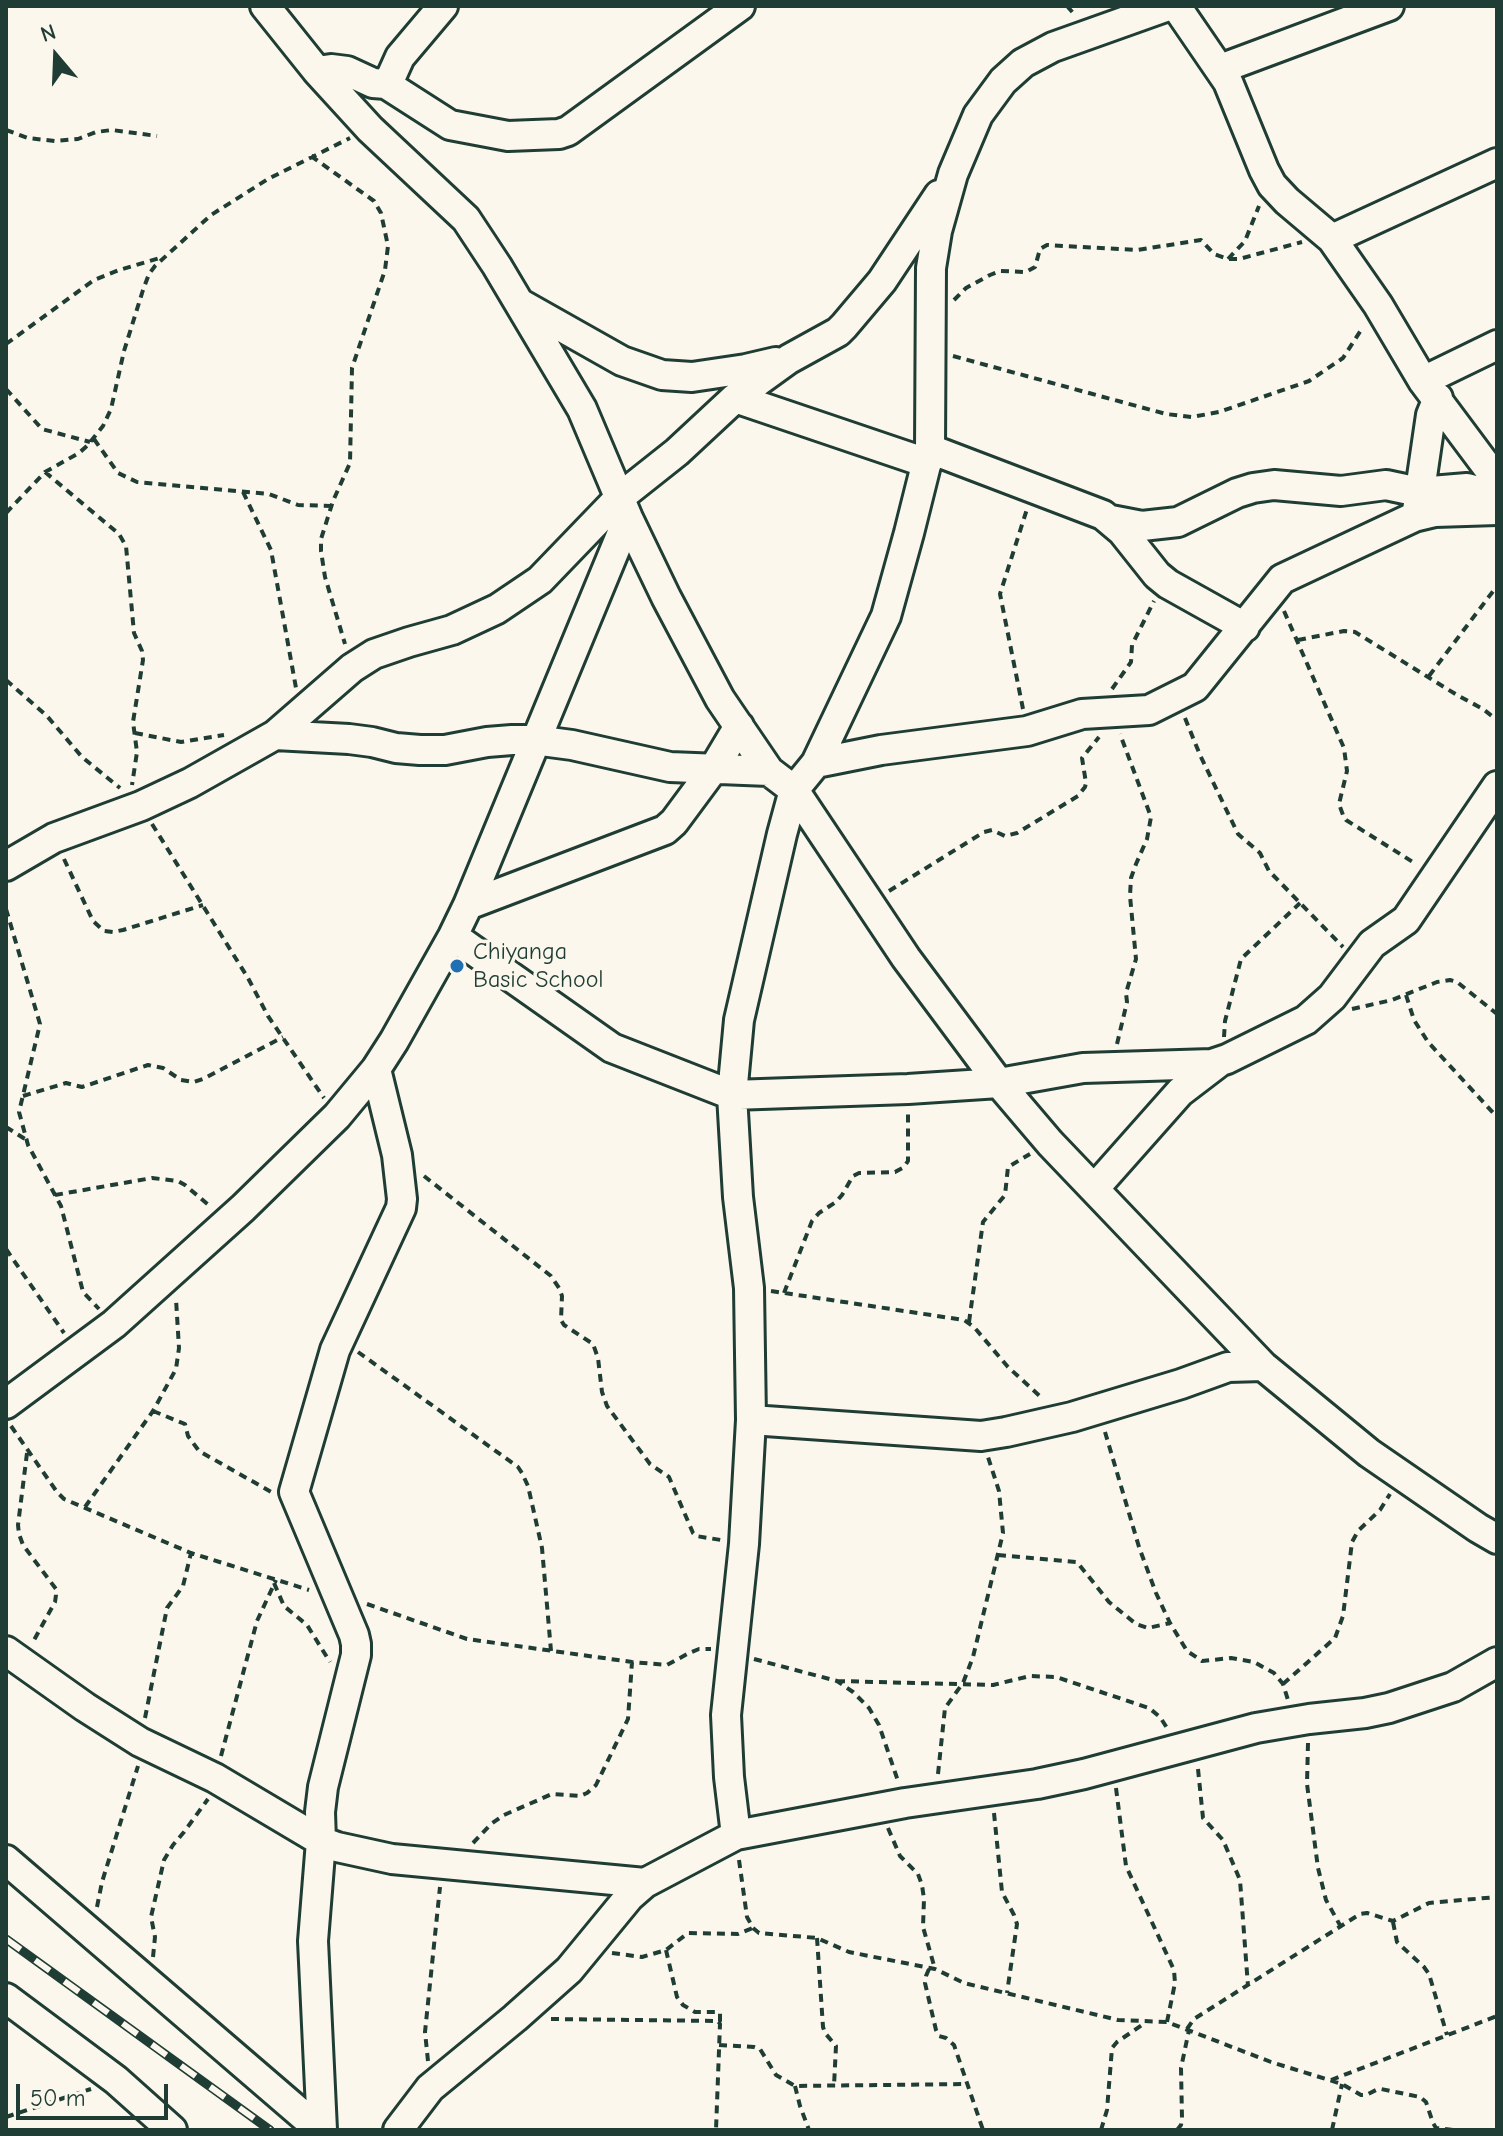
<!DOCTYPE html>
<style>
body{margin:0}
#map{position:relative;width:1503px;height:2136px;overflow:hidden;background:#fbf7ec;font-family:"Comic Neue",sans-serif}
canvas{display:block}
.frame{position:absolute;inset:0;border:8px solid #1f3d34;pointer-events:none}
.north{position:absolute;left:16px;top:16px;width:80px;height:80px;-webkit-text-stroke:6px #fbf7ec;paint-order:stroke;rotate:341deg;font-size:22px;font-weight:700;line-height:32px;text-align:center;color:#1f3d34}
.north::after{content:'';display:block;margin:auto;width:28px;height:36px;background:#1f3d34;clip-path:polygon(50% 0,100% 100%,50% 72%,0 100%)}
.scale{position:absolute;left:16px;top:2084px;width:152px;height:36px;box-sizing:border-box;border:4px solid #1f3d34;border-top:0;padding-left:10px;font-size:24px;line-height:28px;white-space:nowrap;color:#1f3d34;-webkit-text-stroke:6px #fbf7ec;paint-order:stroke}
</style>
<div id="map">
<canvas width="1503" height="2136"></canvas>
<div class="frame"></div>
<div class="north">N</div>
<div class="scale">50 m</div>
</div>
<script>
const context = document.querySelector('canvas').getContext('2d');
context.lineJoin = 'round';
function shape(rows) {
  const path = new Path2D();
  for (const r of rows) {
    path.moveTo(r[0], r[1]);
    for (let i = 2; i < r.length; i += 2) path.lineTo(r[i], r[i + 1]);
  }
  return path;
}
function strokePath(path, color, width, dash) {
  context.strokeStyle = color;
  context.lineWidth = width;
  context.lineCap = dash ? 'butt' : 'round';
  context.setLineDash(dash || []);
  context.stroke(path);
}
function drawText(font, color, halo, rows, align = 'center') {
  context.font = font + ' "Comic Neue",sans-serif';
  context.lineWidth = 7;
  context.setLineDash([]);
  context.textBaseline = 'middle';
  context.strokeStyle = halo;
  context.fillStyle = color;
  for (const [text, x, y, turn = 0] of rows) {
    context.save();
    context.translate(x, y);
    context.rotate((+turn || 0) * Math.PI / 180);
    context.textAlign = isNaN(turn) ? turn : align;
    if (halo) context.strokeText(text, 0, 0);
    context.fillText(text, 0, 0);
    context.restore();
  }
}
const path = shape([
 [1067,6,1074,14],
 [6,130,28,138,55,141,78,139,96,132,112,130,157,136],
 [311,156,374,201,381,213,388,246,385,270,352,368,350,463,333,501,321,539,321,551,325,577,345,644],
 [1228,259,1245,241,1259,206],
 [954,300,966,288,990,275,1000,271,1026,272,1035,267,1040,249,1047,245,1137,250,1201,240,1214,254,1228,259,1239,259,1302,242],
 [6,344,94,280,119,270,160,258],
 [953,356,1166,414,1192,417,1219,412,1309,381,1343,358,1363,327],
 [6,389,42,429,90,442],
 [94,439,118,473,137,482,269,494,298,505,331,506],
 [45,472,119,534,126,546,134,633,142,651,143,660,133,722,137,752,132,785],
 [243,492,271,550,296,688],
 [6,513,45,472,79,453,87,446,103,426,111,409,124,351,143,290,149,274,155,266,211,215,268,179,350,138],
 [1284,611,1344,748,1347,771,1339,804,1343,815,1346,820,1416,864],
 [1298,640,1344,631,1355,632,1457,695,1483,709,1497,720],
 [1429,676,1497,586],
 [6,680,47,716,82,757,120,788],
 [1112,689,1131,662,1132,645,1154,601],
 [1023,709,1000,594,1027,509],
 [1185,718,1200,755,1238,834,1260,853,1269,871,1343,947],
 [135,733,181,742,224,735],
 [152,824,248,978,268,1016,324,1098],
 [64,859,93,921,104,931,113,932,123,930,203,905],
 [889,891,984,832,992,830,1005,836,1017,833,1078,796,1085,787,1086,783,1082,758,1099,737],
 [6,909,40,1024,19,1112,28,1145,61,1206,83,1292,99,1309],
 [1406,995,1414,1020,1428,1042,1497,1117],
 [1352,1009,1392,1000,1437,982,1450,980,1457,982,1497,1014],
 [1224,1037,1225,1021,1241,959,1300,903],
 [1117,1044,1127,1002,1126,993,1136,959,1130,896,1131,878,1136,864,1147,839,1151,817,1120,734],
 [23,1096,66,1083,82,1087,148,1065,163,1068,181,1080,194,1082,203,1079,283,1037],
 [6,1127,25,1139],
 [424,1176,551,1276,559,1288,562,1296,561,1320,564,1325,593,1344,598,1358,602,1392,607,1406,650,1464,669,1477,693,1533,696,1536,721,1540],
 [55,1195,152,1178,178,1181,185,1185,211,1207],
 [6,1249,64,1333],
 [771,1291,964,1320,974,1327,1008,1367,1043,1399],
 [784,1293,812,1221,819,1213,836,1202,842,1195,853,1176,859,1173,895,1172,904,1167,908,1161,908,1112],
 [969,1322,983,1222,1005,1195,1008,1167,1030,1154],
 [358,1352,518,1467,522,1473,528,1486,542,1548,551,1651],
 [153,1411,185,1424,188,1436,199,1451,273,1493],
 [11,1426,57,1492,64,1499,191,1553,309,1590],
 [1105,1432,1139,1547,1156,1593,1170,1623,1187,1651,1202,1661,1231,1658,1254,1662,1274,1673,1283,1684,1288,1700],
 [27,1453,18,1525,19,1534,23,1545,56,1589,56,1595,55,1602,33,1642],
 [85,1507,153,1411,176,1369,179,1348,176,1299],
 [998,1555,1077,1562,1109,1602,1136,1624,1148,1628,1170,1623],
 [274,1583,284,1606,307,1625,330,1662],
 [367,1604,467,1639,632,1662,667,1665,689,1653,699,1649,711,1649],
 [754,1659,837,1681,853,1692,869,1708,879,1725,898,1781],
 [837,1681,993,1685,1030,1676,1056,1677,1149,1708,1160,1717,1167,1728],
 [1283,1684,1335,1638,1343,1616,1352,1542,1358,1531,1380,1510,1390,1494],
 [145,1718,167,1608,183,1586,191,1553],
 [1308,1743,1307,1784,1318,1868,1326,1900,1341,1927],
 [221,1756,257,1621,276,1580],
 [1198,1769,1203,1818,1223,1840,1240,1880,1248,1986],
 [938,1774,945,1708,963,1683,973,1657,1003,1533,999,1491,988,1457],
 [1116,1788,1126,1866,1174,1970,1175,1983,1167,2022],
 [994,1813,1002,1892,1014,1915,1017,1924,1007,1993],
 [888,1828,900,1856,918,1874,922,1885,924,1899,923,1927,935,1969],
 [473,1843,491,1824,504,1815,552,1794,580,1796,587,1793,596,1785,628,1719,632,1662],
 [739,1860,747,1917,753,1928,759,1933,817,1938,849,1952,935,1969,964,1983,1118,2020,1167,2022,1271,2062,1342,2084,1361,2095,1366,2095,1376,2090,1381,2089,1420,2097,1426,2102,1433,2123,1436,2128,1454,2130],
 [97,1907,102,1882,138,1766],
 [1393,1922,1397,1942,1424,1967,1429,1974,1447,2035],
 [817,1938,823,2027,825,2033,836,2046,834,2086],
 [666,1950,677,1997,683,2005,695,2012,717,2012,720,2013,720,2022],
 [612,1953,642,1957,666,1950,688,1933,738,1934,753,1928],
 [153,1957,155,1937,151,1917,164,1860,173,1845,184,1832,208,1799],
 [929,1969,926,1976,925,1983,936,2030,939,2036,946,2038,954,2045,983,2130],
 [551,2019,718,2021,720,2024,716,2130],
 [1187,2029,1194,2019,1360,1914,1367,1913,1393,1921,1429,1903,1497,1897],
 [719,2045,754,2047,760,2049,776,2075,795,2086,966,2084],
 [428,2061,425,2032,440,1887],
 [1331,2080,1497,2016],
 [795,2086,800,2106,809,2130],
 [6,2117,91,2089],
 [1101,2130,1107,2110,1112,2048,1117,2042,1145,2023],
 [1177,2130,1181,2125,1182,2118,1181,2068,1189,2030],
 [1332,2130,1342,2084]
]);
const minor = shape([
 [265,6,317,71,370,129,466,219,497,266,582,409,628,518,666,597,720,699,769,771,794,790,906,958,999,1083,1050,1143,1263,1366,1369,1453,1478,1528,1497,1539],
 [1176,6,1228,82,1264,170,1272,185,1287,201,1332,239,1378,305,1423,381,1497,480],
 [1220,69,1389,6],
 [317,71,331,69,347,71,373,83,386,84,391,77,400,57,443,6],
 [386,84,450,125,508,136,559,134,568,131,740,6],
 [1332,239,1497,163],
 [521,304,622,361,662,375,692,377,746,369,776,362],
 [1423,381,1497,345],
 [735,398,927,463],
 [930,449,1103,515,1122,531,1157,575,1168,584,1245,627],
 [1417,511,1431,415,1438,398],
 [1111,520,1142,526,1178,522,1237,493,1253,488,1274,485,1341,491,1386,485,1419,492,1467,488,1497,496],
 [275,735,349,739,372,742,396,748,420,750,445,750,487,742,512,740,534,740,572,745,670,767,769,771],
 [816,763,881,750,1027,731,1082,714,1149,710,1195,687,1282,579,1414,517,1435,512,1497,510],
 [6,866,54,838,141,806,190,783,275,735,352,668,374,654,409,642,452,630,497,609,540,580,619,498,677,452,735,398,789,359,838,332,844,326,882,281,939,195],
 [468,905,665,830,674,822,714,768,739,726],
 [453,936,612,1048,732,1095,908,1089,999,1083,1083,1068,1212,1064,1227,1059,1306,1020,1332,997,1372,944,1406,920,1497,786],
 [1094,1189,1180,1092,1218,1063],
 [6,1404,114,1324,243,1208,337,1116,376,1069,394,1041,453,936,468,905,628,518],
 [751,1420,981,1436,1006,1432,1072,1417,1181,1384,1228,1367,1263,1366],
 [6,1651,85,1707,140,1742,215,1778,321,1841,337,1847,392,1859,645,1883],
 [736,1835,729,1777,726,1715,744,1544,751,1420,749,1288,738,1197,732,1095,739,1020,782,834,794,790,816,763,886,616,909,533,930,449,931,268,937,231,953,174,978,115,1003,81,1023,63,1053,47,1168,6],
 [6,1860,320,2130],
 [6,1998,116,2080,172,2130],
 [322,2130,313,1941,321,1841,320,1812,323,1787,356,1655,356,1644,354,1635,294,1492,335,1350,401,1208,402,1199,397,1155,376,1069],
 [398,2130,430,2088,515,2018,569,1970,629,1897,645,1883,736,1835,905,1803,1037,1784,1084,1774,1256,1728,1309,1719,1365,1713,1389,1708,1453,1687,1497,1662]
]);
const rail = shape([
 [6,1939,270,2130]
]);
const markers = [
 [457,966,8,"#1f6fb2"]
];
const poiNames = [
 ["Chiyanga",473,952],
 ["Basic School",473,980]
];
strokePath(minor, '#1f3d34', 34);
strokePath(path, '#1f3d34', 4, [8, 6]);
strokePath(minor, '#fbf7ec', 28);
strokePath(rail, '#1f3d34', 9);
strokePath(rail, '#fbf7ec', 6, [18]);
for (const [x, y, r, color] of markers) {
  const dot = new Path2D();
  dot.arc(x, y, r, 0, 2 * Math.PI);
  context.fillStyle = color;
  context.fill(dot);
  strokePath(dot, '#fbf7ec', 3);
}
drawText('24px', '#1f3d34', '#fbf7ec', poiNames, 'left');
</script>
